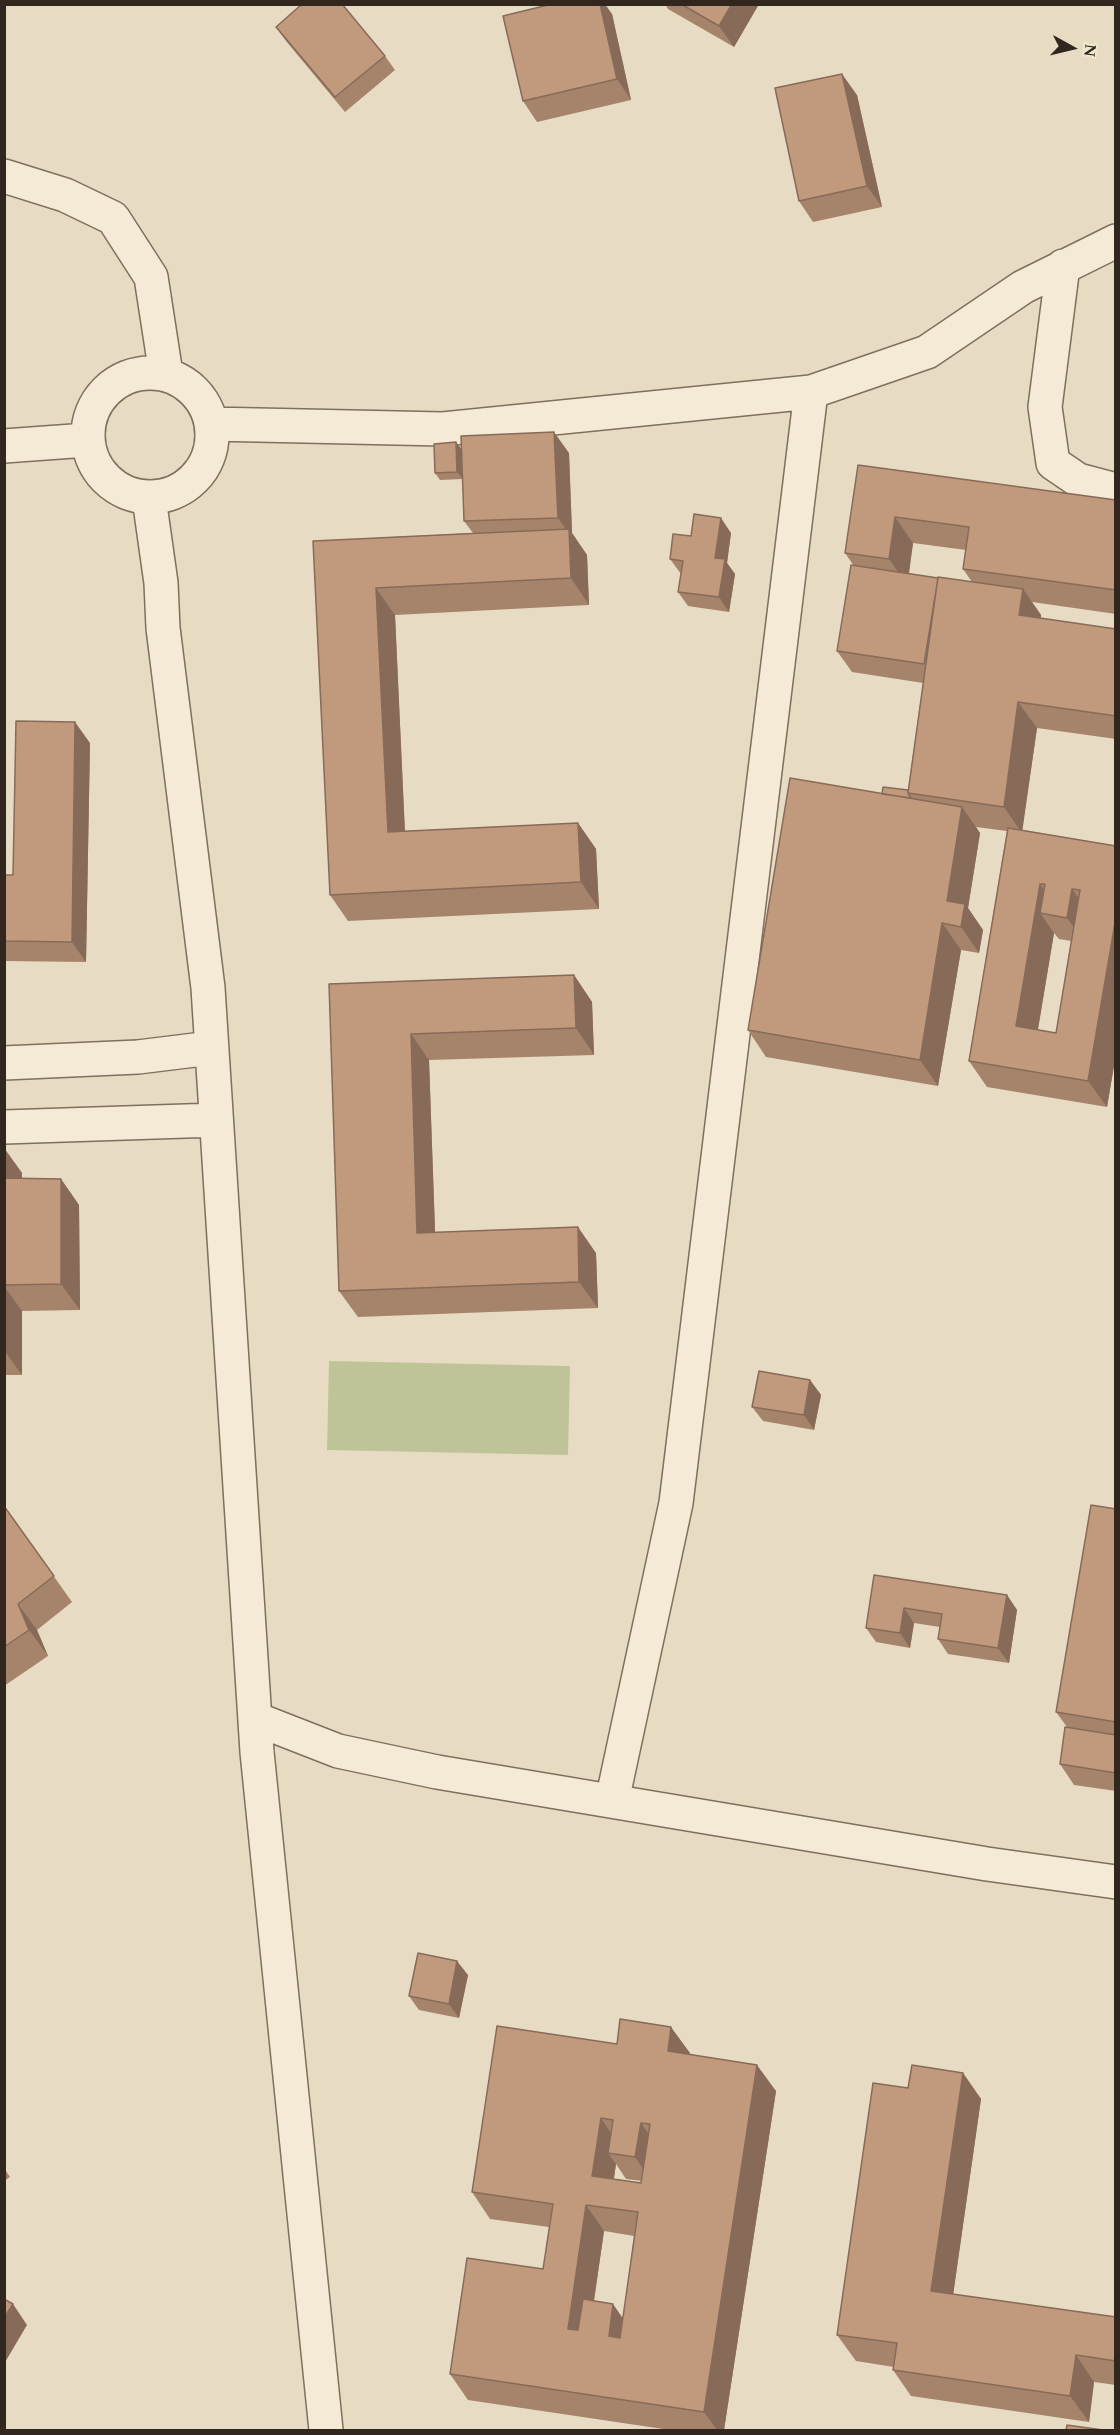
<!DOCTYPE html>
<style>
body{margin:0}
#map{position:relative;width:1120px;height:2435px;overflow:hidden;background:#e7dcc3;font-family:Spectral,serif}
canvas{display:block}
.frame{position:absolute;inset:0;border:6px solid #31271e;pointer-events:none}
.north{position:absolute;left:1042px;top:18px;width:60px;height:60px;-webkit-text-stroke:4px #f0e7d1;paint-order:stroke;rotate:98deg;font-size:16px;font-weight:700;line-height:24px;text-align:center;color:#31271e}
.north::after{content:'';display:block;margin:auto;width:21px;height:27px;background:#31271e;clip-path:polygon(50% 0,100% 100%,50% 72%,0 100%)}
</style>
<div id="map">
<canvas width="1120" height="2435"></canvas>
<div class="frame"></div>
<div class="north">N</div>
</div>
<script>
const context = document.querySelector('canvas').getContext('2d');
context.lineJoin = 'round';
function fillPath(path, color) {
  context.fillStyle = color;
  context.fill(path, 'evenodd');
}
function shape(rows) {
  const path = new Path2D();
  for (const r of rows) {
    if (r.length === 3) {
      path.moveTo(r[0] + r[2], r[1]);
      path.arc(r[0], r[1], r[2], 0, 2 * Math.PI);
      continue;
    }
    path.moveTo(r[0], r[1]);
    for (let i = 2; i < r.length; i += 2) path.lineTo(r[i], r[i + 1]);
  }
  return path;
}
function strokePath(path, color, width, dash) {
  context.strokeStyle = color;
  context.lineWidth = width;
  context.lineCap = dash ? 'butt' : 'round';
  context.setLineDash(dash || []);
  context.stroke(path);
}
const green = shape([
 [329,1361,570,1366,568,1455,327,1450]
]);
const minor = shape([
 [4,176,65,195,113,218,151,277,166,374],
 [1063,266,1045,407,1053,463,1078,480,1116,490],
 [150,435,62],
 [211,424,443,429,811,392,927,352,1023,287,1116,241],
 [4,446,87,440],
 [149,498,161,583,163,628,208,988,257,1752,326,2430],
 [4,1063,138,1057,211,1048],
 [4,1127,216,1120],
 [256,1719,338,1751,437,1772,987,1864,1116,1882],
 [612,1801,676,1503,811,392]
]);
const wall = shape([
 [665,4,759,4,734,47,668,9],
 [612,14,631,100,537,122,523,101],
 [276,27,385,56,395,70,345,112,286,41],
 [857,95,882,207,813,222,799,201],
 [456,442,462,450,463,479,440,480,435,473],
 [569,453,572,533,587,555,589,605,395,615,405,831,578,823,596,849,599,909,348,921,330,895,313,541,473,533,464,521],
 [858,465,1116,500,1116,614,1032,602,1041,615,1041,618,1116,629,1116,739,1037,728,1022,830,1116,846,1116,1054,1107,1107,987,1087,969,1061,1007,831,976,827,980,833,968,908,983,930,979,953,961,950,938,1086,766,1057,748,1030,882,794,908,790,923,683,852,672,837,651,854,566,845,553],
 [913,543,966,550,963,569,972,582,909,574],
 [1054,933,1059,939,1071,941,1056,1033,1038,1030],
 [731,533,727,563,735,574,729,612,688,606,678,592,681,574,670,559,691,536],
 [90,743,86,962,4,961,4,875,13,875],
 [574,975,592,1002,594,1055,429,1060,435,1232,596,1253,598,1308,358,1317,339,1291,329,984],
 [4,1148,22,1173,22,1178,61,1179,79,1205,80,1310,22,1311,22,1375,4,1375],
 [810,1380,821,1395,814,1430,763,1421,752,1407],
 [4,1506,72,1602,37,1630,48,1656,4,1686],
 [1116,1509,1116,1791,1074,1785,1060,1764,1067,1727,1056,1712],
 [874,1575,1007,1595,1017,1610,1009,1663,948,1654,938,1639,940,1627,914,1623,910,1648,876,1642,866,1628],
 [468,1975,459,2018,419,2010,409,1996],
 [617,2044,690,2053,689,2054,776,2091,724,2430,670,2430,468,2400,450,2374,543,2269,549,2227,490,2219,472,2192],
 [616,2164,626,2179,642,2181,641,2183,614,2179],
 [604,2231,634,2236,623,2318,594,2301],
 [963,2073,981,2099,953,2294,1116,2317,1116,2385,1094,2382,1089,2422,911,2396,893,2370,894,2367,856,2361,837,2335,908,2088],
 [4,2168,10,2177,4,2181]
]);
const shadedWall = shape([
 [600,4,605,4,612,14,631,100,617,79],
 [732,4,759,4,734,47,719,26],
 [842,74,857,95,882,207,867,186],
 [554,432,569,453,572,533,587,555,589,605,571,578,569,534,558,518],
 [456,442,462,450,463,479,457,472],
 [895,517,913,543,907,585,889,559],
 [721,518,731,533,727,563,735,574,729,612,719,597,715,558],
 [376,588,395,615,406,858,388,832],
 [1023,589,1041,615,1038,642,1019,615],
 [1018,702,1037,728,1022,833,1004,807],
 [75,722,90,743,86,962,72,942],
 [962,807,980,833,968,908,983,930,979,953,961,927,947,901],
 [578,823,596,849,599,909,581,882],
 [1040,884,1058,910,1040,913,1054,933,1034,1052,1016,1026],
 [1072,889,1091,915,1086,944,1067,918],
 [1116,917,1116,1054,1107,1107,1088,1081],
 [942,923,961,950,938,1086,920,1060],
 [574,975,592,1002,594,1055,576,1028],
 [411,1034,429,1060,436,1259,417,1233],
 [4,1148,22,1173,22,1204,4,1180],
 [61,1179,79,1205,80,1310,61,1284],
 [578,1227,596,1253,598,1308,579,1282],
 [4,1286,22,1311,22,1375,4,1350],
 [810,1380,821,1395,814,1430,804,1415],
 [1007,1595,1017,1610,1009,1663,998,1648],
 [18,1604,37,1630,48,1656,29,1630],
 [904,1608,914,1623,910,1648,900,1633],
 [457,1961,468,1975,459,2018,449,2004],
 [671,2027,690,2053,686,2077,668,2051],
 [757,2065,776,2091,724,2430,717,2430,704,2412],
 [963,2073,981,2099,950,2317,931,2291],
 [601,2118,619,2145,608,2153,616,2164,610,2202,592,2176],
 [641,2123,659,2149,653,2183,635,2157],
 [586,2205,604,2231,586,2355,568,2329],
 [13,2304,27,2325,4,2364,4,2318],
 [613,2304,631,2330,627,2362,609,2336],
 [1076,2355,1094,2382,1089,2422,1070,2396]
]);
const building = shape([
 [302,4,342,4,385,56,335,97,276,27,302,4],
 [552,4,600,4,617,79,523,101,503,16,552,4],
 [681,4,732,4,719,26,681,4],
 [842,74,867,186,799,201,775,88,842,74],
 [554,432,558,518,464,521,461,436,554,432],
 [456,442,457,472,435,473,434,444,456,442],
 [858,465,1116,500,1116,590,963,569,969,527,895,517,889,559,845,553,858,465],
 [694,514,721,518,715,558,725,559,719,597,678,592,683,561,670,559,673,534,691,536,694,514],
 [569,529,571,578,376,588,388,832,578,823,581,882,330,895,313,541,569,529],
 [851,565,938,578,924,664,837,651,851,565],
 [938,577,1023,589,1019,615,1116,629,1116,716,1018,702,1004,807,908,793,938,577],
 [16,721,75,722,72,942,4,941,4,875,13,875,16,721],
 [790,778,962,807,947,901,965,904,961,927,942,923,920,1060,748,1030,790,778],
 [883,787,908,790,908,793,911,798,882,794,883,787],
 [1008,828,1116,846,1116,917,1088,1081,969,1061,1008,828],
 [1040,884,1045,884,1040,913,1067,918,1072,889,1080,890,1056,1033,1016,1026,1040,884],
 [574,975,576,1028,411,1034,417,1233,578,1227,579,1282,339,1291,329,984,574,975],
 [4,1178,61,1179,61,1284,4,1285,4,1178],
 [759,1371,810,1380,804,1415,752,1407,759,1371],
 [1091,1505,1116,1509,1116,1722,1056,1712,1091,1505],
 [4,1506,54,1576,18,1604,29,1630,4,1647,4,1506],
 [874,1575,1007,1595,998,1648,938,1639,942,1614,904,1608,900,1633,866,1628,874,1575],
 [1065,1727,1116,1735,1116,1773,1060,1764,1065,1727],
 [418,1953,457,1961,449,2004,409,1996,418,1953],
 [620,2019,671,2027,668,2051,757,2065,704,2412,450,2374,467,2258,543,2269,553,2204,472,2192,497,2026,617,2044,620,2019],
 [601,2118,613,2120,608,2153,635,2157,641,2123,650,2124,641,2183,592,2176,601,2118],
 [586,2205,638,2212,620,2338,609,2336,613,2304,583,2299,578,2330,568,2329,586,2205],
 [912,2065,963,2073,931,2291,1116,2317,1116,2361,1076,2355,1070,2396,893,2370,897,2343,837,2335,873,2083,908,2088,912,2065],
 [4,2299,13,2304,4,2318,4,2299],
 [1067,2425,1103,2430,1066,2430,1067,2425]
]);
fillPath(green, '#bfc498');
strokePath(minor, '#7f6f5c', 36);
strokePath(minor, '#f4ead5', 33);
fillPath(wall, '#a6846c');
fillPath(shadedWall, '#876b58');
fillPath(building, '#c1997d');
strokePath(building, '#876b58', 1.5);
</script>
